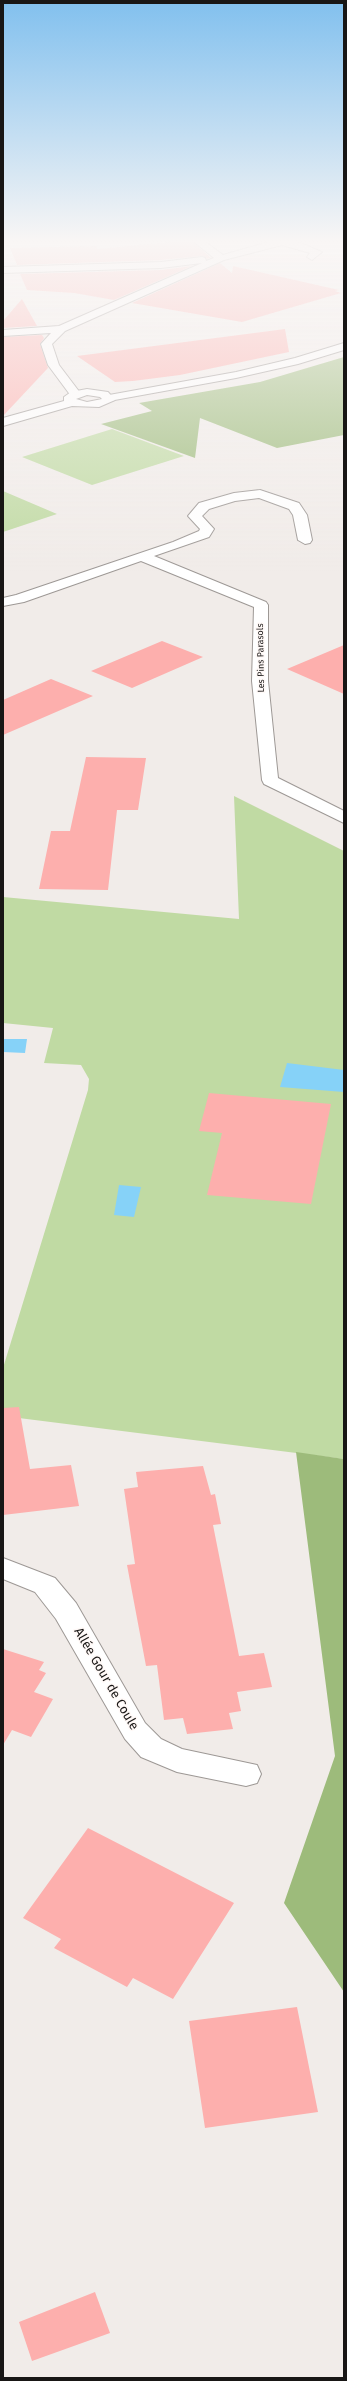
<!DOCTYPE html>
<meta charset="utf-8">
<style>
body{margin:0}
#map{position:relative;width:347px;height:2381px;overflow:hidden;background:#f1ece9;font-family:"Fira Sans",sans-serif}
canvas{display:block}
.frame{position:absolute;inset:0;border:4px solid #181615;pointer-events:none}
</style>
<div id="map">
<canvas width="347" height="2381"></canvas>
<div class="frame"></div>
</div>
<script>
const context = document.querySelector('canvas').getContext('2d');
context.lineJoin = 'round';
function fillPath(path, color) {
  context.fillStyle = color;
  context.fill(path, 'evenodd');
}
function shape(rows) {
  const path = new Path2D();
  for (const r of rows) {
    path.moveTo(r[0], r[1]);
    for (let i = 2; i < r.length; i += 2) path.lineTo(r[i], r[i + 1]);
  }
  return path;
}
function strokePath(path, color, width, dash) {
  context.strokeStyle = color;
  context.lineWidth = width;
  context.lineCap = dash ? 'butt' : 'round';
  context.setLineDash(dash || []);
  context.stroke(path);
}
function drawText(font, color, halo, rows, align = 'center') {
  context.font = font + ' "Fira Sans",sans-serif';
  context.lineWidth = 3;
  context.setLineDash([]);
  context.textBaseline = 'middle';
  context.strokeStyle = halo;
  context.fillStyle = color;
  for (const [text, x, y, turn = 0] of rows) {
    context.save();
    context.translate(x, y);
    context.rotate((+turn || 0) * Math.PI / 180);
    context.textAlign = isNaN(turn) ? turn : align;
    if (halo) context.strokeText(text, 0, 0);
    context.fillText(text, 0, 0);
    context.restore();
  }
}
const green = shape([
 [112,429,184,456,92,485,22,457],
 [3,491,57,514,3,532],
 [234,796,344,851,344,1459,3,1416,3,1368,88,1090,89,1079,81,1065,44,1063,53,1028,3,1023,3,897,239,919]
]);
const forest = shape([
 [344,357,344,435,277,448,200,418,195,458,101,424,152,411,139,403,260,382],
 [296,1452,344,1459,344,1992,284,1903,335,1756]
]);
const water = shape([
 [3,1039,27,1039,25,1053,3,1052],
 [287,1063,344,1070,344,1092,280,1087],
 [119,1185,141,1187,134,1217,114,1215]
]);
const building = shape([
 [191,240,211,258,207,259,202,256,161,260,17,265,10,248,96,246,97,249],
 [220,263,232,273,233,266,339,290,335,291,341,293,242,322,132,303],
 [192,266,114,300,74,293,27,290,20,274,161,270],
 [22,299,37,326,3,328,3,321],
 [285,329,289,352,180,375,133,381,115,382,77,356],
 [42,335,44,338,40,344,48,368,3,416,3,337],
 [162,641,203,657,132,688,91,671],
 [344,645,344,694,287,669],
 [51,679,93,696,3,735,3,700],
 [86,757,146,758,138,810,117,810,108,890,39,889,51,831,70,831],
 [209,1093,331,1104,311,1204,207,1195,222,1133,199,1131],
 [19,1407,30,1469,71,1465,79,1506,3,1515,3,1408],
 [203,1466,211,1495,215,1494,221,1524,213,1525,239,1656,264,1653,272,1687,237,1692,241,1711,229,1713,233,1729,187,1734,183,1718,164,1720,157,1665,146,1666,127,1565,135,1564,124,1489,138,1487,136,1472],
 [3,1649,44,1662,39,1670,46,1673,34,1692,53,1699,31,1737,12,1730,3,1745],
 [88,1828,234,1903,173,1999,133,1978,127,1987,54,1948,61,1939,23,1918],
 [297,2007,318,2112,205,2128,189,2021],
 [95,2292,110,2333,32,2361,19,2322]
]);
const minor = shape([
 [192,240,203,240,223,255,276,240,293,240,322,252,312,260,307,257,310,253,282,245,224,260,65,331,52,344,59,365,81,394,79,396,71,396,48,365,41,344,51,333,3,336,3,330,59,326,202,263,161,268,3,273,3,267,161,262,202,257,205,258,206,261,214,258,192,240],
 [344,343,344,350,298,364,236,378,109,401,103,398,109,395,236,372,295,358,344,343],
 [260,490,299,503,307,515,312,540,310,543,305,544,298,540,293,515,289,509,259,498,235,501,209,509,202,516,214,529,209,537,154,556,266,602,268,605,268,681,278,778,344,811,344,823,264,784,262,780,252,681,254,607,141,561,24,602,3,606,3,598,16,595,173,542,199,531,200,529,188,516,199,503,234,493,260,490],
 [3,1558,55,1578,76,1603,145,1723,161,1739,182,1749,257,1765,261,1774,257,1783,246,1786,177,1772,141,1757,125,1739,56,1619,35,1592,3,1579,3,1558]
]);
const major = shape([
 [87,389,108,392,115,400,99,407,72,406,3,426,3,418,64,401,64,397,71,392,87,389],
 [87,395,100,397,102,399,87,402,76,399,87,395]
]);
const farStreetnames = [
 ["Les Pins Parasols",261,658,-91]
];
const nearStreetnames = [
 ["Allée Gour de Coule",106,1679,60]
];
fillPath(green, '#c0daa3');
fillPath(forest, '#9dbb7b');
fillPath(water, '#86d2f8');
fillPath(building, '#fdafad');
strokePath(minor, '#9d9895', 2);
strokePath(major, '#9d9895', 2);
fillPath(minor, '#fff');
fillPath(major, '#fff');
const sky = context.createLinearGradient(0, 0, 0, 574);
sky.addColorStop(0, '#81c0ee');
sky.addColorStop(0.42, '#f9f6f5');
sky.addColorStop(1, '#f9f6f500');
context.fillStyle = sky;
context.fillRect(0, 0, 347, 574);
drawText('9px', '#181615', '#fff9f7', farStreetnames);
drawText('13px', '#181615', '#fff9f7', nearStreetnames);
</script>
